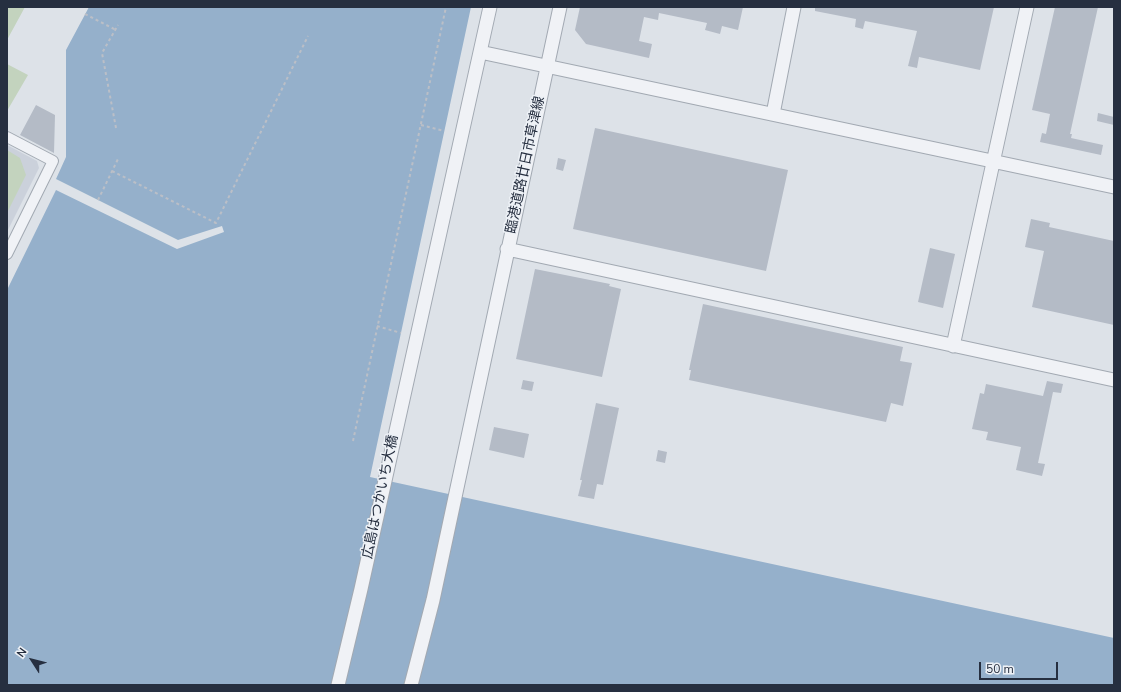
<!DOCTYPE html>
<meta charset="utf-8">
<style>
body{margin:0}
#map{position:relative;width:1121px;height:692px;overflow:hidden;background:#dde2e8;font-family:"Nunito Sans",sans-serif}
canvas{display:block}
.frame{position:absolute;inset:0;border:8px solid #262f40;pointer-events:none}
.north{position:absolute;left:12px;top:640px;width:40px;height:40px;-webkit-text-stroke:3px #edf1f6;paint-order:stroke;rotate:306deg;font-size:11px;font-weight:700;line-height:16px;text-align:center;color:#262f40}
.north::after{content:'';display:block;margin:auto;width:14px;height:18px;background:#262f40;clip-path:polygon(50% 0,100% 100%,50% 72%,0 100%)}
.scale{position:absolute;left:979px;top:662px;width:79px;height:18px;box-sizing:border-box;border:2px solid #262f40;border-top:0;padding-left:5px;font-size:12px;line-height:14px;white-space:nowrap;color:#262f40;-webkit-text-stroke:3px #edf1f6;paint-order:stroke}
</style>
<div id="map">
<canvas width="1121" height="692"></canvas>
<div class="frame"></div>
<div class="north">N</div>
<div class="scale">50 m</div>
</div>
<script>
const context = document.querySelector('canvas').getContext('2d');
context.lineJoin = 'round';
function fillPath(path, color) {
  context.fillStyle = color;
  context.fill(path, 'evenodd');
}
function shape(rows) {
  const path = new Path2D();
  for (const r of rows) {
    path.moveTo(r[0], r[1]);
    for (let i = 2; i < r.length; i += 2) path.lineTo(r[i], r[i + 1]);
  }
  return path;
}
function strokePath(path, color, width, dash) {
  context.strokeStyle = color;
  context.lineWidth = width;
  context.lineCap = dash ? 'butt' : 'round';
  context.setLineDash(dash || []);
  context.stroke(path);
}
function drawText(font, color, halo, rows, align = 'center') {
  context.font = font + ' "Nunito Sans","Noto Sans JP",sans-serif';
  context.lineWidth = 3;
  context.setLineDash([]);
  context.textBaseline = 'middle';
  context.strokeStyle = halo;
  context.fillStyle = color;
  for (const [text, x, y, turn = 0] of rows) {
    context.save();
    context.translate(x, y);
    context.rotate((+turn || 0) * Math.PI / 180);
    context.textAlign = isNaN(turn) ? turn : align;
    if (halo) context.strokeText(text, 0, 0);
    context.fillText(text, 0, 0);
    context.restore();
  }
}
const built = shape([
 [7,145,37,161,39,168,7,232]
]);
const green = shape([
 [9,7,25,7,7,40,7,10],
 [7,64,28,75,7,111],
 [7,150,20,158,26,175,7,213]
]);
const water = shape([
 [89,7,471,7,370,477,1114,638,1114,685,7,685,7,290,56,190,177,249,224,232,222,226,178,240,56,179,66,157,66,50]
]);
const building = shape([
 [580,7,743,7,738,30,722,26,720,34,705,30,707,23,659,13,658,20,644,17,639,41,652,44,649,58,586,44,575,30],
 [815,7,994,7,980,70,919,57,917,68,908,66,917,31,865,21,863,29,855,27,856,19,815,11],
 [1055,7,1098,7,1070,134,1072,134,1071,138,1103,145,1101,155,1040,142,1042,133,1046,134,1050,114,1032,110],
 [36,105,55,115,54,153,20,135],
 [1098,113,1114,117,1114,125,1097,121],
 [595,128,788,170,766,271,573,229],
 [558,158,566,160,563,171,556,169],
 [1031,219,1050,223,1049,227,1114,241,1114,325,1032,307,1044,251,1025,247],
 [930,248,955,254,943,308,918,302],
 [535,269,610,284,609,286,621,289,602,377,516,359],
 [703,304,903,347,900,361,912,363,903,406,891,403,886,422,689,380,691,370,689,370],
 [523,380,534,382,532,391,521,389],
 [1047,381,1063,384,1061,393,1053,392,1038,463,1045,464,1042,476,1016,470,1021,447,986,440,988,432,972,429,980,393,984,394,986,384,1043,396],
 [596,403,619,408,603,485,597,484,594,499,578,496,582,480,580,480],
 [494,427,529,434,524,458,489,450],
 [658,450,667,452,665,463,656,461]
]);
const path = shape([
 [85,14,116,30],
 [421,125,444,131],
 [116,128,102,53,118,25],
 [112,171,216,223,308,36],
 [98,200,118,159],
 [377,326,401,333],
 [353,441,446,7]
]);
const minor = shape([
 [7,137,53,161,7,254]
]);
const tertiary = shape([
 [480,52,1114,187],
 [773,114,794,7],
 [507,249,1114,380],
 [953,346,1027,7],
 [338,685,361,589,490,7],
 [411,685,433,600,560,7]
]);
const streetNames = [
 ["臨港道路廿日市草津線",526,165,-78],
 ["広島はつかいち大橋",381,497,-78]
];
fillPath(built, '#cbd1db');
fillPath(green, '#c3d3be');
fillPath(water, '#95b0cb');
fillPath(building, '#b4bbc6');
strokePath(minor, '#a2a9b2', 12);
strokePath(tertiary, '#a2a9b2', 15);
strokePath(path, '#bbbfc7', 2, [3, 3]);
strokePath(minor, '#f0f2f6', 10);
strokePath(tertiary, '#f0f2f6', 13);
drawText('14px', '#262f40', '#edf1f6', streetNames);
</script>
